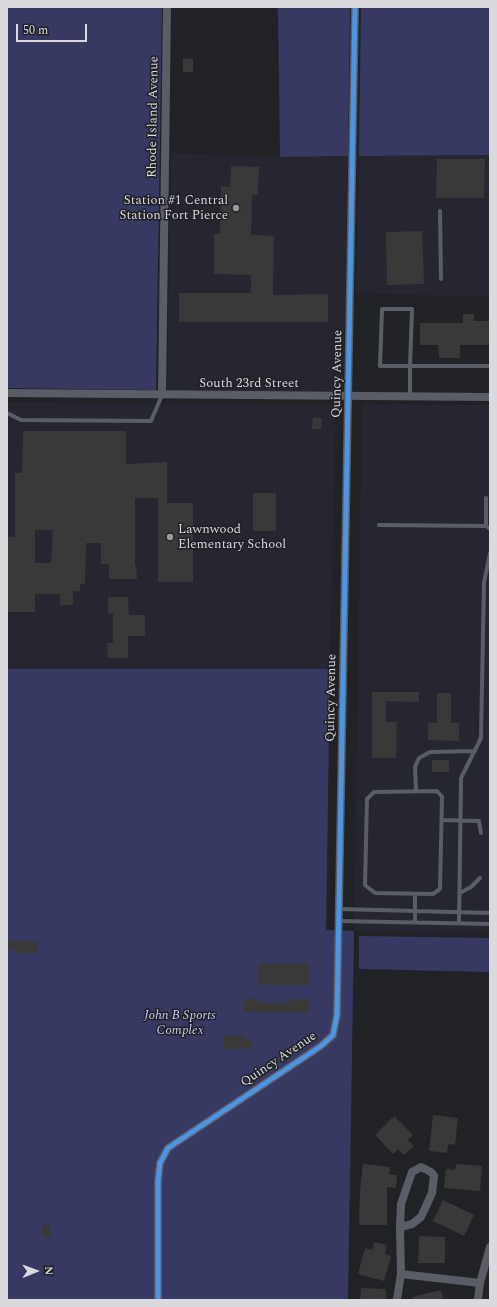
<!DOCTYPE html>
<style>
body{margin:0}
#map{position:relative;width:497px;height:1307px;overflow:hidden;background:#212225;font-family:Spectral,serif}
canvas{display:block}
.frame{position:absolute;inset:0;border:8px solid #dadade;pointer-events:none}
.north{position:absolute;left:16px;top:1251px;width:40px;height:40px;-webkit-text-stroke:3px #202126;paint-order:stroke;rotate:89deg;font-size:11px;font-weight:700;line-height:16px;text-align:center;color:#dadade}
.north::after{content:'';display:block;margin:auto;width:14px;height:18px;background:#dadade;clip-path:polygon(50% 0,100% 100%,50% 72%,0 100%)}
.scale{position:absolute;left:16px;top:24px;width:71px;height:18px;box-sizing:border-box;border:2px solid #dadade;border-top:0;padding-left:5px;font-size:12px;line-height:14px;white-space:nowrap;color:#dadade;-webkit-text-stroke:3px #202126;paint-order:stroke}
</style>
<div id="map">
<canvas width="497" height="1307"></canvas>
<div class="frame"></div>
<div class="north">N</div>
<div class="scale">50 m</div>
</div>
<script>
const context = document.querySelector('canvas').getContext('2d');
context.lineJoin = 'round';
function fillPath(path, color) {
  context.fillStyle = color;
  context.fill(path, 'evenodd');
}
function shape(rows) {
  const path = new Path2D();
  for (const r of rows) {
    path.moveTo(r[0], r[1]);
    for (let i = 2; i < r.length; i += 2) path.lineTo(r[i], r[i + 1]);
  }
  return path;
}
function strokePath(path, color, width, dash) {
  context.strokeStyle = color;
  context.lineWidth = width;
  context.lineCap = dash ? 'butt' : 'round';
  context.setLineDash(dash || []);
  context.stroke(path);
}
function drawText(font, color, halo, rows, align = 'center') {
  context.font = font + ' Spectral,serif';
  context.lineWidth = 3;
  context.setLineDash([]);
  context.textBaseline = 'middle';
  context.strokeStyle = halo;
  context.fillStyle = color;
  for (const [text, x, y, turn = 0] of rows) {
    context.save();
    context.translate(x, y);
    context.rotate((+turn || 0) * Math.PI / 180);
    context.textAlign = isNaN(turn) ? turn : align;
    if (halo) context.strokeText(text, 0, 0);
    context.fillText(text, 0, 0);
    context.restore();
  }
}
const built = shape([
 [171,153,280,157,348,156,343,391,167,391],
 [490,155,490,297,356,293,359,156],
 [7,402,336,405,330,669,7,669],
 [362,404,490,405,490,933,354,931]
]);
const green = shape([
 [7,7,162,7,156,390,7,388],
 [278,7,350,7,348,156,280,157],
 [361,7,490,7,490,155,359,156],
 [7,669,330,669,326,930,354,931,348,1300,7,1300],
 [359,936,490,938,490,972,359,969]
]);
const building = shape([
 [183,58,193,59,193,72,183,72],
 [437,159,485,159,484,198,436,198],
 [231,166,259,167,258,195,252,195,251,235,274,236,273,295,328,294,328,322,179,322,179,293,251,293,251,275,214,274,214,234,220,234,221,186,230,187],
 [422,231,424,284,387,285,386,232],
 [463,314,474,314,474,321,490,321,490,345,460,345,460,358,439,358,438,345,420,345,420,323,463,323],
 [313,418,322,418,321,429,312,429],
 [23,431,126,431,126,464,167,462,167,503,193,503,193,582,158,582,158,498,135,498,135,566,136,566,137,579,109,579,109,564,101,564,101,543,86,543,85,584,80,584,80,591,73,591,73,605,60,605,60,594,35,594,35,612,7,612,7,537,15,537,15,473,22,473],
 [35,530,53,530,51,563,35,563],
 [253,493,276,493,276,531,253,531],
 [108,597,128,597,129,615,145,615,145,636,128,636,128,658,108,658,107,643,113,643,113,613,108,614],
 [372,692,419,692,419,702,386,701,386,722,397,722,396,758,372,758],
 [437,693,451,693,451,723,459,723,459,741,428,740,428,723,437,723],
 [432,760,449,760,449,772,432,772],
 [7,941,38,941,38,953,15,953,15,950,7,950],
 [258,963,309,963,309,985,258,985],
 [244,998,258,999,258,1002,290,1003,290,999,309,999,309,1013,244,1012],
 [224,1035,245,1035,245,1040,252,1040,252,1049,224,1049],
 [433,1115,458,1118,455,1145,448,1144,447,1153,429,1151],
 [394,1116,413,1135,408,1140,414,1146,404,1155,398,1149,393,1154,375,1135],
 [363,1164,390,1167,389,1174,397,1175,396,1188,387,1187,387,1225,359,1225,360,1192],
 [456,1164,482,1166,480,1191,444,1188,446,1169,455,1170],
 [443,1200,474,1215,464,1236,433,1221],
 [42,1225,50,1225,51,1237,42,1237],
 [419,1236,445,1237,445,1263,418,1263],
 [374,1242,387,1245,385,1254,391,1256,384,1281,358,1274,365,1248,372,1250],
 [361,1288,386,1289,386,1300,360,1300],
 [441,1290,444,1300,413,1300,412,1297]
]);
const service = shape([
 [440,211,441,279],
 [410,397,410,366,412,309,382,309,380,366,490,366],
 [7,413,21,420,151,421,162,395],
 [486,498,486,526,490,529],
 [379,525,486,526],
 [416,791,415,767,419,758,430,752,475,751],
 [437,791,442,797,440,889,433,894,375,893,365,885,367,799,374,792,437,791],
 [442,820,479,821,481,833],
 [460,893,471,887,480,878],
 [339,909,490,913],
 [339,921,490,924],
 [415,922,415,894],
 [459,923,461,778,481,738,484,583,490,553]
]);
const minor = shape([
 [7,393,490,397],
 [162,395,167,7],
 [401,1274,480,1283],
 [158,1300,158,1181,160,1163,168,1148,321,1046,333,1035,337,1015,355,7],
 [397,1300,401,1274,400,1227,401,1204,412,1172,421,1167,431,1172,434,1176,432,1193,421,1217,412,1224,400,1227],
 [478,1300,480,1283,490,1247]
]);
const cycleway = shape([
 [158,1300,158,1181,160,1163,168,1148,321,1046,333,1035,337,1015,355,7]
]);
const markers = [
 [236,208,4,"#999a9d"],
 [170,537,4,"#999a9d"]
];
const streetNames = [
 ["Rhode Island Avenue",154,117,-89],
 ["Quincy Avenue",338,374,-89],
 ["South 23rd Street",249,384],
 ["Quincy Avenue",332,698,-89],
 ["Quincy Avenue",279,1060,-34]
];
const poiNames = [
 ["Station #1 Central",228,201],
 ["Station Fort Pierce",228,216],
 ["Lawnwood",178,530,"left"],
 ["Elementary School",178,545,"left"]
];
const parkNames = [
 ["John B Sports",180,1016],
 ["Complex",180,1031]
];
fillPath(built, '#252630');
fillPath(green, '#373962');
fillPath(building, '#39393a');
strokePath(service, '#5b5d66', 4);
strokePath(minor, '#5b5d66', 8);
strokePath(cycleway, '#4d94e3', 5);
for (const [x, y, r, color] of markers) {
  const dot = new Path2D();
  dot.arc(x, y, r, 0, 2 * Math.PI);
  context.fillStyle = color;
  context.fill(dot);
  strokePath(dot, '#202126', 1.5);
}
drawText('13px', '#dadade', '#202126', streetNames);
drawText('13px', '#dadade', '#202126', poiNames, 'right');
drawText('italic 13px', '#c7cdf5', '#202126', parkNames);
</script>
